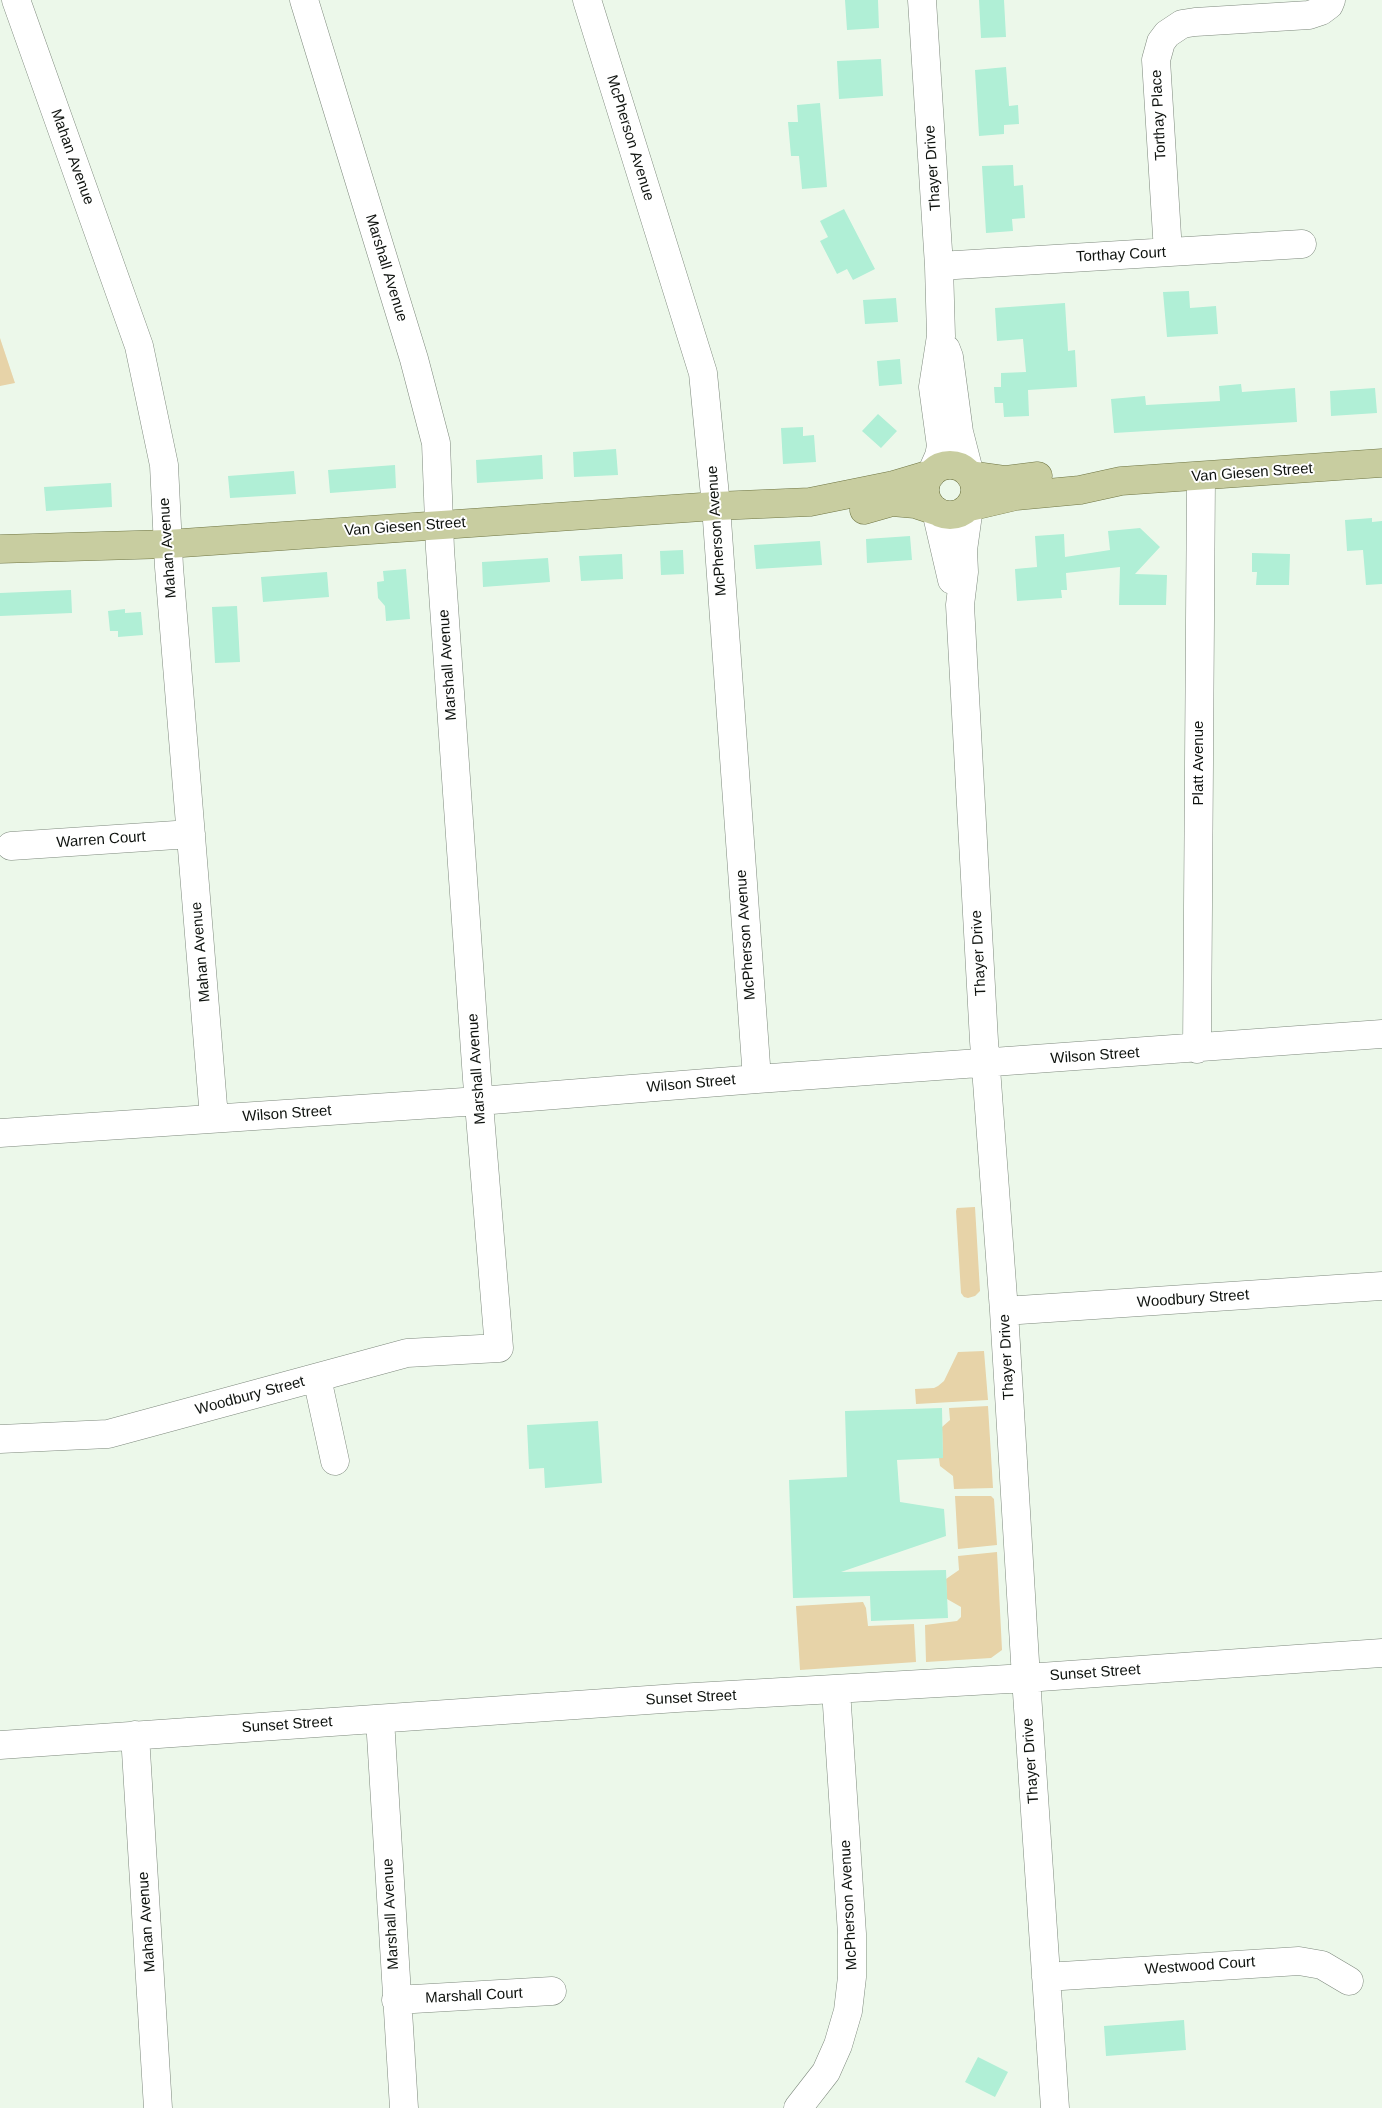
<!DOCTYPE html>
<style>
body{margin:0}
canvas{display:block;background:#ecf8ea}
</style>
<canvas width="1382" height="2108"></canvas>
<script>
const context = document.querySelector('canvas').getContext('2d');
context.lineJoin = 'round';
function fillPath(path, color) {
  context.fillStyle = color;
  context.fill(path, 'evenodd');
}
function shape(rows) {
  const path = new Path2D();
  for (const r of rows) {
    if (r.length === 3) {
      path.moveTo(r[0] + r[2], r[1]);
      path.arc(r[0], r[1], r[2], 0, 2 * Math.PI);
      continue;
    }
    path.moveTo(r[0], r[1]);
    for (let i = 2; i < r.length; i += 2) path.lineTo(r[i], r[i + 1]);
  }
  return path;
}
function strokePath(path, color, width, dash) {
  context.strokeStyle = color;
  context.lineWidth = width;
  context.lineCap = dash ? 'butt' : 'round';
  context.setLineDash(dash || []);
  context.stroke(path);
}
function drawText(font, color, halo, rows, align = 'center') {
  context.font = font + ' Helvetica,sans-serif';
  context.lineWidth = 4;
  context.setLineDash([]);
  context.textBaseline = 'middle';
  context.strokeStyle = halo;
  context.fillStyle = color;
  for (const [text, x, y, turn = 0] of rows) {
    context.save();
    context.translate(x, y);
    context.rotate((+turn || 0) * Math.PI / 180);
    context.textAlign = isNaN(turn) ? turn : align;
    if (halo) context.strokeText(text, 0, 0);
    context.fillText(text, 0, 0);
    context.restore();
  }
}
const green = shape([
 [0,338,15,383,0,386],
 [975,1207,980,1291,975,1296,968,1298,964,1297,961,1293,956,1211,957,1208],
 [984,1351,988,1400,916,1404,915,1389,934,1388,938,1386,944,1381,958,1352],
 [988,1406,993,1488,954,1489,953,1476,940,1466,939,1458,943,1458,942,1427,950,1420,949,1408],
 [955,1496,991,1496,994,1499,997,1545,958,1549],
 [997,1552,1002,1650,991,1658,926,1662,925,1625,957,1621,961,1617,961,1607,947,1599,946,1579,959,1570,958,1556],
 [863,1602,866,1608,868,1626,914,1624,916,1662,800,1670,796,1606]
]);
const building = shape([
 [845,0,878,0,879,28,847,30],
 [979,0,1004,0,1006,37,981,38],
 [881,59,883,96,839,99,837,61],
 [1006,67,1009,106,1018,105,1019,124,1004,125,1004,134,979,136,975,70],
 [820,103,827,187,802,189,799,156,791,156,788,122,798,122,797,105],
 [1013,165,1014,186,1023,185,1025,218,1012,219,1013,231,986,233,982,166],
 [844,209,875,269,853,280,847,269,837,274,820,241,828,237,820,221],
 [1189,291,1190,308,1216,306,1218,334,1167,337,1163,292],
 [896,298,898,322,865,324,863,300],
 [1065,303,1068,351,1075,350,1077,387,1028,390,1029,416,1004,417,1003,403,995,403,994,387,1001,387,1001,373,1026,372,1023,339,997,341,995,308],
 [900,359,902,384,879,386,877,361],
 [1241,384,1242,392,1295,388,1297,422,1114,433,1111,399,1145,396,1146,405,1220,401,1219,386],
 [1375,388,1377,413,1331,416,1330,391],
 [878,414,897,431,881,448,862,431],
 [803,427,803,436,814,435,816,462,783,464,781,428],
 [616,449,618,475,574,477,573,452],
 [542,455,543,479,477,483,476,460],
 [395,465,396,488,330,493,328,470],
 [294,471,296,494,230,498,228,476],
 [111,483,112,507,46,511,44,487],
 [1372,518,1372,522,1382,521,1382,584,1366,585,1363,550,1347,551,1345,520],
 [1140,528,1160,547,1135,574,1167,575,1166,605,1119,605,1120,567,1066,573,1067,590,1061,590,1062,598,1017,601,1015,569,1037,567,1035,536,1064,534,1065,557,1110,550,1108,531],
 [910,536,912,560,867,563,866,539],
 [820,541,822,565,756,569,754,545],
 [683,550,684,574,661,575,660,551],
 [1252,553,1290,554,1289,585,1256,585,1257,572,1252,572],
 [622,554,623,579,581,581,579,556],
 [548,558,550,582,483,587,482,562],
 [406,569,410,619,386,621,385,606,378,598,377,582,384,581,383,571],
 [327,572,329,597,263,602,261,577],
 [71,590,72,613,0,616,0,593],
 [237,606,240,662,215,663,212,607],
 [125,609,125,613,141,612,143,635,118,637,118,631,110,631,108,611],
 [942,1408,943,1458,897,1460,900,1502,944,1509,946,1536,841,1572,946,1570,948,1618,871,1621,870,1596,793,1598,789,1480,847,1477,845,1411],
 [598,1421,602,1483,545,1488,544,1468,529,1469,527,1425],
 [1184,2020,1186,2050,1106,2056,1104,2026],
 [978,2057,1008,2072,995,2097,965,2082]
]);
const minor = shape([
 [16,0,139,346,164,465,169,567,214,1118],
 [587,0,703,373,716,506,757,1079],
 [922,0,939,266,941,336,933,387,941,446,939,456,931,474],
 [1168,252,1156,60,1161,42,1167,34,1182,24,1195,22,1309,15,1321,11,1329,5,1331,0],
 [939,266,1302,244],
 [946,349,949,357,959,432,970,475],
 [969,507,963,550,964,572,960,605,984,1041,1004,1311,1026,1678,1055,2108],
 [936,511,952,580],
 [11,846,191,834],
 [1197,1049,1201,477],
 [0,1133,479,1101,757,1079,1382,1034],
 [1004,1311,1382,1286],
 [317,1378,335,1461],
 [0,1439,108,1434,407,1353,499,1348,477,1079,440,549,436,443,414,359,304,0],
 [380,1719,404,2108],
 [135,1735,158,2108],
 [0,1745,677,1698,1026,1678,1382,1653],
 [1046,1977,1299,1961,1322,1965,1349,1981],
 [396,2000,552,1991],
 [798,2108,826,2072,838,2045,848,2011,852,1977,852,1934,836,1690]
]);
const major = shape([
 [950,490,25],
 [970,475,1006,480,1038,476],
 [969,507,1016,496,1080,490,1121,481,1382,463],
 [864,510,892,502,915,504,936,511],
 [0,549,168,544,716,506,810,502,894,485,931,474]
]);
const streetNames = [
 ["Torthay Place",1159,115,-93],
 ["McPherson Avenue",630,138,73],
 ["Mahan Avenue",72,157,70],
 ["Thayer Drive",933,168,-94],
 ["Torthay Court",1121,255,-3],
 ["Marshall Avenue",386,268,73],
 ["Van Giesen Street",1252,473,-4],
 ["Van Giesen Street",405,527,-4],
 ["McPherson Avenue",717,531,-94],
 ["Mahan Avenue",168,548,-94],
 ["Marshall Avenue",448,665,-94],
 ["Platt Avenue",1199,763,-90],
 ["Warren Court",101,840,-4],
 ["McPherson Avenue",746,935,-94],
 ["Mahan Avenue",201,952,-95],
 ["Thayer Drive",979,953,-93],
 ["Wilson Street",1095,1056,-4],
 ["Marshall Avenue",477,1069,-94],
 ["Wilson Street",691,1084,-5],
 ["Wilson Street",287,1114,-4],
 ["Woodbury Street",1193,1299,-4],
 ["Thayer Drive",1007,1357,-93],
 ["Woodbury Street",250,1396,-15],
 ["Sunset Street",1095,1673,-4],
 ["Sunset Street",691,1698,-3],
 ["Sunset Street",287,1725,-4],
 ["Thayer Drive",1031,1761,-94],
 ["McPherson Avenue",849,1905,-93],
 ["Marshall Avenue",391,1914,-93],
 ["Mahan Avenue",147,1922,-94],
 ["Westwood Court",1200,1966,-4],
 ["Marshall Court",474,1996,-3]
];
fillPath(green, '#e7d3a8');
fillPath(building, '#b0efd6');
strokePath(minor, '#7e897d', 29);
strokePath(major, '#707644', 29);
strokePath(minor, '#fff', 28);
strokePath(major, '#c8cda0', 28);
drawText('15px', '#0f130f', '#fff', streetNames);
</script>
